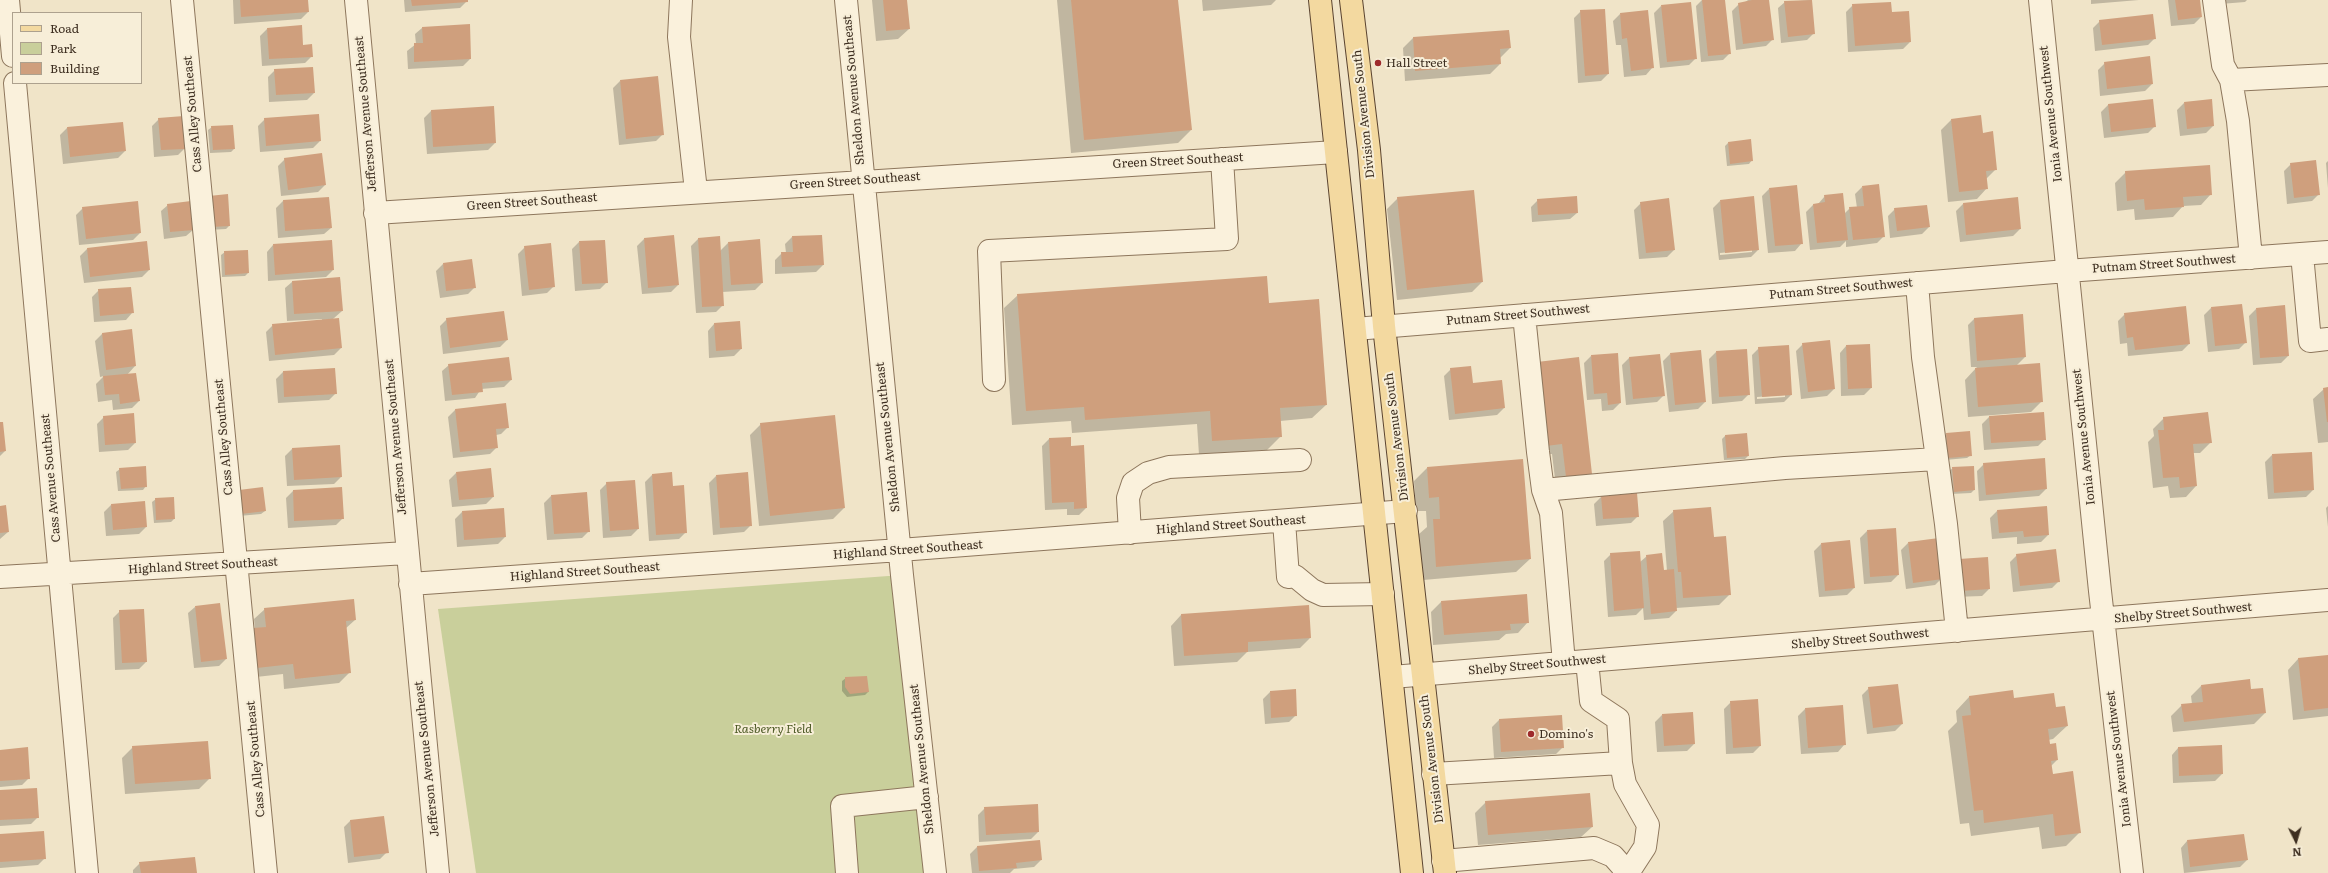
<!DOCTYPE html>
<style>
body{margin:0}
#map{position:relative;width:2328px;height:873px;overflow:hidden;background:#f0e4c8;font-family:Literata,serif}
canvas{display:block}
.legend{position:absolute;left:12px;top:12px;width:130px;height:72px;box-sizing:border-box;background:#f7eed8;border:1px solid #ada18e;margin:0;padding:5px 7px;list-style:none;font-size:12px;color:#3d2e20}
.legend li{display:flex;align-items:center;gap:8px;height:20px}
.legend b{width:20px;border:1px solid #ada18e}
.north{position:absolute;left:2276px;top:821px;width:40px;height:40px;-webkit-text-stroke:3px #f7eed8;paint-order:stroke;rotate:175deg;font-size:11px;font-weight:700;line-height:16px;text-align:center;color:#3d2e20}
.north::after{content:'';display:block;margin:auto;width:14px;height:18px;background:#3d2e20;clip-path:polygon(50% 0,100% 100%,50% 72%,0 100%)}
</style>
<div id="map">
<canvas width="2328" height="873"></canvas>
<ul class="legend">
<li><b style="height:5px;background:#f3d9a0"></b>Road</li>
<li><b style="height:11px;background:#c9cf9b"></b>Park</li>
<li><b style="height:11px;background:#cf9f7d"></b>Building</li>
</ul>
<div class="north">N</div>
</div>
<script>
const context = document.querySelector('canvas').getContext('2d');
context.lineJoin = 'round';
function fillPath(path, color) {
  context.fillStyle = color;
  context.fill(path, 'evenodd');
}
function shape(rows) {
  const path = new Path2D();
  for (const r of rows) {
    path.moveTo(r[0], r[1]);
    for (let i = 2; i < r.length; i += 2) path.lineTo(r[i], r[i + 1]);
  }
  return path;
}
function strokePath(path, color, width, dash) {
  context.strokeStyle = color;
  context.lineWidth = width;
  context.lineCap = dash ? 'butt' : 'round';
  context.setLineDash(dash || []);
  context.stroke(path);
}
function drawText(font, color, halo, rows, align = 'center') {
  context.font = font + ' Literata,serif';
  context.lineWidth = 4;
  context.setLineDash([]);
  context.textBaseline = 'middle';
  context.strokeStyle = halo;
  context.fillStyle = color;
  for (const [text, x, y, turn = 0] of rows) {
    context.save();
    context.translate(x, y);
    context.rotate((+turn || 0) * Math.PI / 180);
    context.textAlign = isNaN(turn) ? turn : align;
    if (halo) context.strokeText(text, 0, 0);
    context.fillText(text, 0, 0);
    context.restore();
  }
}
const green = shape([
 [902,575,935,873,476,873,438,609]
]);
const shadow = shape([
 [233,0,307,0,308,12,301,19,234,24],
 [404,0,467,0,467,1,460,8,405,12],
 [872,0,906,0,909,29,898,39,876,41],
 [1057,0,1177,0,1191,130,1178,143,1071,153],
 [1202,0,1276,0,1271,5,1203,11],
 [1702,0,1724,0,1730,53,1723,60,1701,62,1696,6],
 [1748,0,1768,0,1773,39,1766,46,1736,50,1732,11,1739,4,1744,3],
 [1811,0,1814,33,1807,40,1781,43,1778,8,1785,2],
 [2091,0,2139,0,2091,4],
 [2168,0,2199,0,2201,17,2194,24,2171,26],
 [2219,0,2247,0,2245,2,2220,4],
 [1853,5,1891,14,1910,42,1903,49,1848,52,1846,12],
 [1661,6,1696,58,1689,65,1660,68,1654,13],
 [1581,11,1608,74,1601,81,1578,83,1574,18],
 [1620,14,1652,68,1646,75,1624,77,1621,45,1616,45,1613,21],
 [2100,21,2155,38,2148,45,2095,51,2093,28],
 [422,28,470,59,463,66,408,69,407,51,416,44,415,34],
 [267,29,302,46,312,56,305,63,262,66,260,36],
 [1509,31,1510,48,1500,58,1500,64,1490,74,1405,81,1403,48,1413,38],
 [2105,63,2152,84,2145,91,2100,96,2098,70],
 [275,70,314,93,307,100,269,102,268,77],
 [620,81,663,134,656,141,619,145,613,88],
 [2152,100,2155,126,2148,133,2104,138,2101,112,2108,105],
 [2184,103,2213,126,2206,133,2180,136,2177,110],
 [493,107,495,143,488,150,427,154,424,118,431,111],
 [159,119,185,148,178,155,154,157,152,126],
 [265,119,320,141,313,148,260,152,258,126],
 [1951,120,1982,134,1996,169,1986,179,1987,188,1977,199,1948,202,1941,130],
 [122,123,125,151,118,158,63,164,60,135,67,128],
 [212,127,234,149,231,152,210,153,208,130],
 [1728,143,1752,160,1749,164,1727,166,1725,146],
 [285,159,325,185,318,192,281,196,278,166],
 [2328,161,2328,188,2326,163],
 [2291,164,2319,194,2312,201,2287,204,2284,171],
 [2126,172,2211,194,2201,205,2183,206,2173,217,2135,220,2134,209,2117,211,2115,183],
 [1862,187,1884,236,1877,243,1846,247,1846,241,1840,247,1810,250,1806,212,1813,205,1818,204,1825,196,1844,214,1850,208,1857,208,1855,194],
 [1769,189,1801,244,1795,251,1768,253,1762,196],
 [227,195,229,226,226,229,208,230],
 [328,198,331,228,324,234,278,238,276,208,283,201],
 [1398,198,1482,282,1472,292,1397,300,1387,209],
 [1538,200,1577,213,1570,219,1532,222,1531,207],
 [1720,201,1758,250,1751,257,1719,260,1713,208],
 [1752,250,1752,252,1720,255,1720,253],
 [1641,203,1674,250,1667,257,1639,259,1634,210],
 [1963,204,2020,229,2013,236,1960,242,1956,211],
 [168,205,193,230,186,236,164,239,161,211],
 [83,208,140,233,133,240,79,245,76,215],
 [1895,209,1929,227,1922,234,1890,238,1888,216],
 [792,237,823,265,816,272,775,274,775,260,782,253,786,253,785,244],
 [644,239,678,285,671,292,642,294,637,246],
 [698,239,720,251,728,243,762,283,755,290,722,292,723,305,716,312,696,313,691,246],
 [579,242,607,282,600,289,575,291,572,249],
 [273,245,333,270,326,277,268,281,267,252],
 [525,247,554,286,547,293,522,296,518,254],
 [87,249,149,270,142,277,84,283,80,256],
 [225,252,248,273,245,276,222,277,221,255],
 [443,264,475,287,468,294,440,298,436,271],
 [340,278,342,311,333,319,341,348,334,355,269,361,266,332,273,325,322,321,322,319,287,321,285,288,292,282],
 [99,290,132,313,126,320,94,322,92,297],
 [1018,295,1268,304,1326,405,1312,418,1280,421,1281,436,1267,450,1199,455,1197,424,1072,433,1071,421,1012,425,1004,308],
 [2211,308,2246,342,2239,349,2208,352,2204,315],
 [2256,309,2288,356,2281,363,2253,365,2249,316],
 [2125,314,2189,344,2182,351,2128,356,2127,343,2120,344,2118,321],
 [2022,315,2025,357,2016,366,2042,401,2031,412,1968,417,1965,380,1977,367,1971,367,1968,325,1975,318],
 [447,319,507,340,500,347,443,354,440,326],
 [739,322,741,349,734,356,709,358,708,331,714,324],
 [131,330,135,366,127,375,139,401,132,408,113,410,112,400,98,402,96,384,104,376,100,377,95,341,102,334],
 [1803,344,1834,389,1827,396,1801,399,1796,351],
 [1846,346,1871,388,1864,395,1841,396,1840,353],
 [1759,348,1791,395,1784,402,1755,404,1752,355],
 [1785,395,1785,397,1757,399,1757,397],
 [1716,352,1749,394,1742,401,1712,404,1709,359],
 [1670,354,1705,402,1698,409,1669,412,1663,361],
 [1659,355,1664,395,1657,402,1626,405,1622,365,1629,358],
 [1591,356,1620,403,1613,410,1602,411,1601,399,1587,400,1584,363],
 [449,365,511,380,504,387,481,389,475,398,445,401,442,371],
 [1451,369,1504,408,1497,415,1449,420,1444,376],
 [283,372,336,393,329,400,278,403,276,379],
 [1527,373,1591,474,1580,484,1556,487,1552,454,1536,455],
 [2328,388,2328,442,2318,443,2313,399,2324,389],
 [455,410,508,427,501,434,496,435,497,447,490,454,453,458,448,417],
 [133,415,135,443,128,450,99,452,97,424,104,417],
 [1989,417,2045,439,2038,446,1984,450,1982,424],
 [2164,418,2211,442,2200,453,2193,453,2196,486,2186,497,2170,498,2168,486,2153,488,2148,442,2154,436,2153,429],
 [0,423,5,451,0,456],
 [761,424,844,508,833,519,759,526,750,435],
 [1946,434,1971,455,1967,458,1945,460,1943,438],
 [1726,435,1748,456,1745,459,1724,460,1722,439],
 [1049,439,1070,447,1086,508,1079,515,1067,515,1067,509,1045,510,1042,446],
 [292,449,341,477,334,484,287,486,285,456],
 [2272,455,2313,490,2306,497,2268,499,2265,462],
 [1984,464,2046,489,2039,496,1979,501,1977,471],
 [1427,468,1530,559,1516,572,1423,580,1419,534,1427,527,1426,511,1416,511,1414,481],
 [1953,468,1974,490,1971,493,1951,494,1949,471],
 [120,469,146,486,143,490,118,491,116,472],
 [456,473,493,497,486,504,452,507,449,480],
 [652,475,672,487,686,532,679,539,649,541,645,482],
 [716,476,751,525,744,532,713,535,709,483],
 [607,483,638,529,631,536,603,538,600,490],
 [341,488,343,518,336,525,288,528,286,498,293,491],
 [236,494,265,511,261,514,239,516],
 [551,496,589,531,582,538,547,540,544,503],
 [1601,497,1638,516,1631,523,1596,526,1594,504],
 [156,499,174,519,171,522,154,523,152,502],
 [111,505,146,527,139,534,106,536,104,512],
 [2328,506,2328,527,2326,508],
 [0,507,8,532,0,539],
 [1674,511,1713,538,1730,594,1719,605,1676,608,1676,611,1669,618,1644,620,1643,608,1636,615,1608,617,1604,561,1611,554,1640,562,1647,556,1663,571,1667,571,1663,521],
 [1997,511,2048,535,2041,542,2017,544,2017,537,1992,539,1990,518],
 [462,512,505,537,498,544,457,547,455,519],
 [1867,531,1898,575,1891,582,1864,584,1860,538],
 [1908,543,1942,578,1935,585,1906,589,1901,550],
 [1821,544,1854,588,1847,595,1819,597,1814,551],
 [2017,555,2059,581,2052,588,2013,592,2010,562],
 [1953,567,1989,589,1982,596,1954,597],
 [1441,602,1528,622,1518,633,1506,634,1499,640,1433,645,1431,612],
 [195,607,226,659,219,666,194,668,188,613],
 [265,609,355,620,345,629,350,672,339,683,284,689,283,674,247,678,255,629,254,619],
 [120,611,146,662,139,669,115,670,113,618],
 [1181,615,1310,638,1300,648,1247,652,1237,662,1174,666,1171,626],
 [2328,656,2328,716,2293,720,2288,670,2298,659],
 [846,678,868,692,865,695,847,697,842,691,842,681],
 [2201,686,2265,713,2254,724,2173,732,2171,716,2182,705,2192,704,2191,696],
 [1869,688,1902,724,1895,731,1867,734,1862,695],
 [1270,692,1296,715,1289,722,1265,724,1263,699],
 [1969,697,2013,699,2055,709,2067,726,2053,739,2048,740,2057,760,2051,766,2052,775,2080,832,2066,846,2042,849,2039,827,1971,836,1969,823,1960,824,1948,731,1957,722,1956,711],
 [1731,702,1760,746,1753,753,1726,754,1724,709],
 [1805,709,1844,745,1838,752,1801,754,1798,716],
 [1662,715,1694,744,1687,751,1657,752,1655,722],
 [1499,720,1563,747,1556,754,1494,758,1492,727],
 [2221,746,2222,774,2215,781,2173,783,2172,755,2178,748],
 [133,747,210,778,199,789,125,794,122,758],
 [0,751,29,778,22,785,0,787],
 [0,791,38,817,31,824,0,826],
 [1486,802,1592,827,1581,837,1478,845,1475,813],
 [985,808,1038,832,1031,839,979,842,978,815],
 [351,820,387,852,380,859,348,863,344,827],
 [0,835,45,858,38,865,0,868],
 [2187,841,2247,860,2240,867,2184,873,2181,848],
 [977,847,1041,860,1034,867,1014,869,1010,873,972,873,970,854],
 [140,863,196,873,133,873,133,870]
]);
const building = shape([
 [240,0,308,0,309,12,241,17],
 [411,0,468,0,468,2,412,6],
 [883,0,907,0,910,29,886,31],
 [1071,0,1178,0,1192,130,1084,140],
 [1702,0,1725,0,1731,54,1708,56],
 [1752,0,1769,0,1774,40,1743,44,1738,3],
 [1812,0,1815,34,1788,37,1784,1],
 [2175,0,2200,0,2202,17,2178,20],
 [1691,2,1697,59,1667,62,1661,5],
 [1891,2,1892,12,1909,11,1911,42,1855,46,1852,4],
 [1605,9,1609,74,1585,76,1580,10],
 [1648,10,1654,68,1631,71,1627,38,1622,39,1620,13],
 [2153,14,2156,39,2102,45,2099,20],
 [470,24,471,59,414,62,414,43,423,43,422,27],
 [302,25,303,45,312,44,313,57,269,59,267,28],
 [1509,30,1511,48,1500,49,1501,64,1415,71,1413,37],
 [2150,56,2153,84,2107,89,2104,62],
 [313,67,315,93,276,95,274,69],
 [658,76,664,135,626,139,620,80],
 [2153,99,2156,127,2111,132,2108,104],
 [2212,99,2214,126,2187,129,2184,102],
 [494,106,496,143,433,147,431,110],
 [319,114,321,141,266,146,264,118],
 [1981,115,1983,133,1993,131,1997,170,1986,171,1988,189,1959,192,1951,119],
 [184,116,186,149,161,150,158,118],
 [123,122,126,151,70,157,67,127],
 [233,125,235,149,213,150,211,126],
 [1751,139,1753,161,1730,164,1728,142],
 [322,153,326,185,288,190,284,158],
 [2316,160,2320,195,2294,198,2290,163],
 [2210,165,2212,195,2183,197,2184,207,2145,210,2144,199,2127,201,2125,171],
 [1879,184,1885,237,1853,240,1849,207,1864,206,1862,186],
 [1797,185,1803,244,1775,246,1769,188],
 [1474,190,1483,282,1407,290,1397,197],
 [1843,193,1848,240,1817,243,1813,204,1825,202,1824,195],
 [228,194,230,226,211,227,209,196],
 [1577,196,1578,213,1538,215,1537,199],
 [1754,196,1759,250,1725,253,1720,200],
 [329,197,332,228,285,231,283,200],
 [2018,197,2021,229,1966,235,1963,203],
 [1669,198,1675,250,1646,253,1640,202],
 [138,201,141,233,86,239,82,207],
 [191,201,194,230,170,232,167,204],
 [1927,205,1930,227,1897,231,1894,208],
 [674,235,679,285,648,288,644,238],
 [822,235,824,265,782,267,781,252,793,252,792,236],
 [720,236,724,306,702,307,698,238],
 [760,239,763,283,731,285,728,242],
 [332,240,334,270,275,275,273,244],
 [605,240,608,283,582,284,579,241],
 [147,241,150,270,90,277,87,248],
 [551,243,555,287,529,290,524,246],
 [248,250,249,273,225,275,224,251],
 [472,259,476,288,446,291,443,263],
 [1267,276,1269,303,1319,299,1327,405,1280,408,1282,437,1212,441,1210,411,1085,420,1084,407,1026,411,1017,294],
 [340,277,343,311,294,314,292,281],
 [131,287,134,313,100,316,98,289],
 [2242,304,2247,343,2215,346,2211,307],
 [2285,305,2289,356,2260,358,2256,308],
 [2186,306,2190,344,2135,350,2133,337,2127,338,2124,313],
 [504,311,508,340,450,348,446,318],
 [2023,314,2026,357,1977,361,1974,318],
 [339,318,342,348,275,355,272,324],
 [740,321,742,349,716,351,714,323],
 [132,329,136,366,106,370,102,333],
 [1830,340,1835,389,1808,392,1802,343],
 [1870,344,1872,388,1848,389,1846,345],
 [1789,345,1792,395,1762,397,1758,347],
 [1747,349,1750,395,1719,397,1716,351],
 [1701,350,1706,402,1675,405,1670,353],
 [1618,353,1621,403,1608,405,1607,393,1594,394,1591,355],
 [1660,354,1665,396,1633,399,1629,357],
 [509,357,512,380,482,383,483,392,452,395,448,364],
 [1579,357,1592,474,1566,477,1562,444,1546,446,1537,362],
 [2040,363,2043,402,1978,407,1975,368],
 [1471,366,1473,383,1502,380,1505,408,1455,414,1450,368],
 [335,368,337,394,284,397,283,371],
 [136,373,140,401,120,404,119,394,105,395,103,376],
 [2328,387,2328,422,2327,422,2323,388],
 [506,403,509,428,496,429,498,448,460,452,455,409],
 [2044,412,2046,440,1991,443,1989,416],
 [2208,412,2212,443,2193,444,2197,486,2180,488,2179,477,2163,478,2158,430,2164,430,2163,417],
 [134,413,136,443,105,445,103,416],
 [835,415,845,508,770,516,760,423],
 [0,422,3,422,6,451,0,452],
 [1970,431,1972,456,1948,458,1946,433],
 [1747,433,1749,456,1727,458,1725,435],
 [1071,437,1071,446,1084,445,1087,508,1074,509,1074,502,1052,503,1049,438],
 [340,445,342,477,294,480,292,448],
 [2312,452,2314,490,2274,493,2272,454],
 [2045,458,2047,489,1986,495,1983,463],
 [1523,459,1531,559,1436,567,1433,519,1440,519,1439,497,1429,498,1427,467],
 [146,466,147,487,121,489,119,468],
 [1974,466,1975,490,1954,492,1952,467],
 [491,468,494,497,459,500,456,472],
 [672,472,673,486,684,485,687,533,656,535,652,474],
 [748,472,752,526,720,528,716,475],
 [635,480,639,529,610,531,606,482],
 [263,487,266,511,241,514,239,490],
 [342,487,344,519,294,521,293,490],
 [587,492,590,532,554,534,551,495],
 [1637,493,1639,517,1603,519,1601,496],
 [174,497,175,519,156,520,155,498],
 [145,501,147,527,113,530,111,504],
 [6,505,9,532,0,533,0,506],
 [2047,506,2049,535,2024,537,2023,531,1999,533,1997,510],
 [1711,507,1714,537,1726,536,1731,595,1683,598,1681,572,1678,572,1673,510],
 [504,508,506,537,464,540,462,511],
 [1896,528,1899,575,1870,577,1867,530],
 [1939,538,1943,579,1913,583,1908,542],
 [1850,540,1855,588,1825,591,1821,543],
 [2056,549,2060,582,2020,586,2016,554],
 [1640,551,1644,608,1614,611,1610,553],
 [1662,553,1664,570,1674,569,1677,611,1651,614,1646,555],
 [1988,557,1990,589,1961,591,1959,559],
 [1527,594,1529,623,1510,624,1511,630,1444,635,1441,601],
 [354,599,356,620,346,621,351,673,295,679,293,664,257,668,253,628,266,627,264,608],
 [220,603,227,659,201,662,195,606],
 [1309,605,1311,638,1248,642,1248,652,1184,656,1181,614],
 [144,609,147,662,122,663,119,610],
 [2328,655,2328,708,2304,711,2298,658],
 [867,676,869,692,850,694,845,687,845,677],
 [2250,679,2251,689,2263,688,2266,713,2184,722,2181,704,2203,702,2201,685],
 [1898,684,1903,724,1873,728,1868,687],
 [1296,689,1297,716,1271,718,1270,691],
 [2013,690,2014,698,2054,693,2056,707,2065,706,2068,726,2048,729,2050,744,2056,743,2058,760,2051,761,2053,774,2073,771,2081,833,2055,836,2053,814,1984,823,1983,810,1974,811,1962,716,1971,715,1969,696],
 [1758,699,1761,746,1733,748,1730,701],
 [1843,705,1846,745,1808,748,1805,708],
 [1693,712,1695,744,1664,746,1662,714],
 [1562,715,1564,748,1501,752,1499,719],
 [208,741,211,779,135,784,132,746],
 [2222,745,2223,774,2179,776,2178,747],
 [28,747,30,779,0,781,0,750],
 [37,788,39,818,0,820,0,790],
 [1590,793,1593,827,1488,835,1485,801],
 [1038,804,1039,832,986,835,984,807],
 [384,816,389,853,354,857,350,820],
 [44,831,46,859,0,862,0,834],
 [2244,834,2248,860,2190,867,2187,840],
 [1040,840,1042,860,1016,863,1017,868,979,871,977,846],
 [195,857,197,873,141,873,139,862]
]);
const minor = shape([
 [8,0,13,56],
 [182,0,266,873],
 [356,0,438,873],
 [681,0,679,37,696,191],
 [846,0,902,575,935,873],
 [2040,0,2100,591,2132,873],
 [2214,0,2223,65,2231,80,2238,121,2251,258],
 [2231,80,2328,75],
 [15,83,87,873],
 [375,213,1336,152],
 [2302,254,2310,341,2328,339],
 [1917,283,1923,357,1946,524,1957,631],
 [1524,315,1538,452,1543,490,1551,513,1564,663],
 [1355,329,2067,271,2328,252],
 [994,380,989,251,1227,239,1222,159],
 [1543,490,1785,468,1937,459],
 [1284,521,1288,577,1295,576,1312,590,1323,595,1383,594],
 [1130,533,1128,498,1133,483,1148,473,1169,467,1300,460],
 [0,577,407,553],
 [410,584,900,550,1406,511],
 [1392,677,2328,600],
 [1621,763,1625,784,1648,825,1645,847,1628,873,1624,873],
 [1433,774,1621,763,1618,719,1591,701,1587,661],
 [1443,861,1594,848,1613,856,1628,873],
 [847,873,842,806,927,797]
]);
const major = shape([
 [1320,0,1412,873],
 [1351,0,1369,150,1384,326,1445,873]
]);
const markers = [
 [1378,63,4,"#9e2a2b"],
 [1531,734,4,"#9e2a2b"]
];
const poiNames = [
 ["Hall Street",1386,63],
 ["Domino's",1539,734]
];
const streetNames = [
 ["Sheldon Avenue Southeast",854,90,-95],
 ["Cass Alley Southeast",193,114,-95],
 ["Jefferson Avenue Southeast",366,114,-95],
 ["Division Avenue South",1364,114,-96],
 ["Ionia Avenue Southwest",2051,114,-96],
 ["Green Street Southeast",1178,161,-3],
 ["Green Street Southeast",855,181,-4],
 ["Green Street Southeast",532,202,-4],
 ["Putnam Street Southwest",2164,264,-4],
 ["Putnam Street Southwest",1841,289,-5],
 ["Putnam Street Southwest",1518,315,-5],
 ["Cass Alley Southeast",224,437,-95],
 ["Jefferson Avenue Southeast",396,437,-95],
 ["Sheldon Avenue Southeast",888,437,-96],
 ["Division Avenue South",1397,437,-97],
 ["Ionia Avenue Southwest",2084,437,-96],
 ["Cass Avenue Southeast",51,478,-95],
 ["Highland Street Southeast",1231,525,-4],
 ["Highland Street Southeast",908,550,-4],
 ["Highland Street Southeast",203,566,-3],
 ["Highland Street Southeast",585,572,-4],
 ["Shelby Street Southwest",2183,613,-5],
 ["Shelby Street Southwest",1860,639,-5],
 ["Shelby Street Southwest",1537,665,-5],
 ["Cass Alley Southeast",256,759,-95],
 ["Jefferson Avenue Southeast",427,759,-96],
 ["Sheldon Avenue Southeast",922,759,-96],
 ["Division Avenue South",1432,759,-97],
 ["Ionia Avenue Southwest",2119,759,-97]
];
const parkNames = [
 ["Rasberry Field",773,729]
];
fillPath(green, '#c9cf9b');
fillPath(shadow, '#0003');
fillPath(building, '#cf9f7d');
strokePath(minor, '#8d765c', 24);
strokePath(major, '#5b4430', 24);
strokePath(minor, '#faf1dc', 22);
strokePath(major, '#f3d9a0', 22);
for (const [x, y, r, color] of markers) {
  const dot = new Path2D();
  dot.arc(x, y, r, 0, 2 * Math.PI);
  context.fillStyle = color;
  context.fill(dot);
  strokePath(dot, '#f7eed8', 1.5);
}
drawText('12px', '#3d2e20', '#f7eed8', poiNames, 'left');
drawText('12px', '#3d2e20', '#f7eed8', streetNames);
drawText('italic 12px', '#4d5a26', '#f7eed8', parkNames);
</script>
